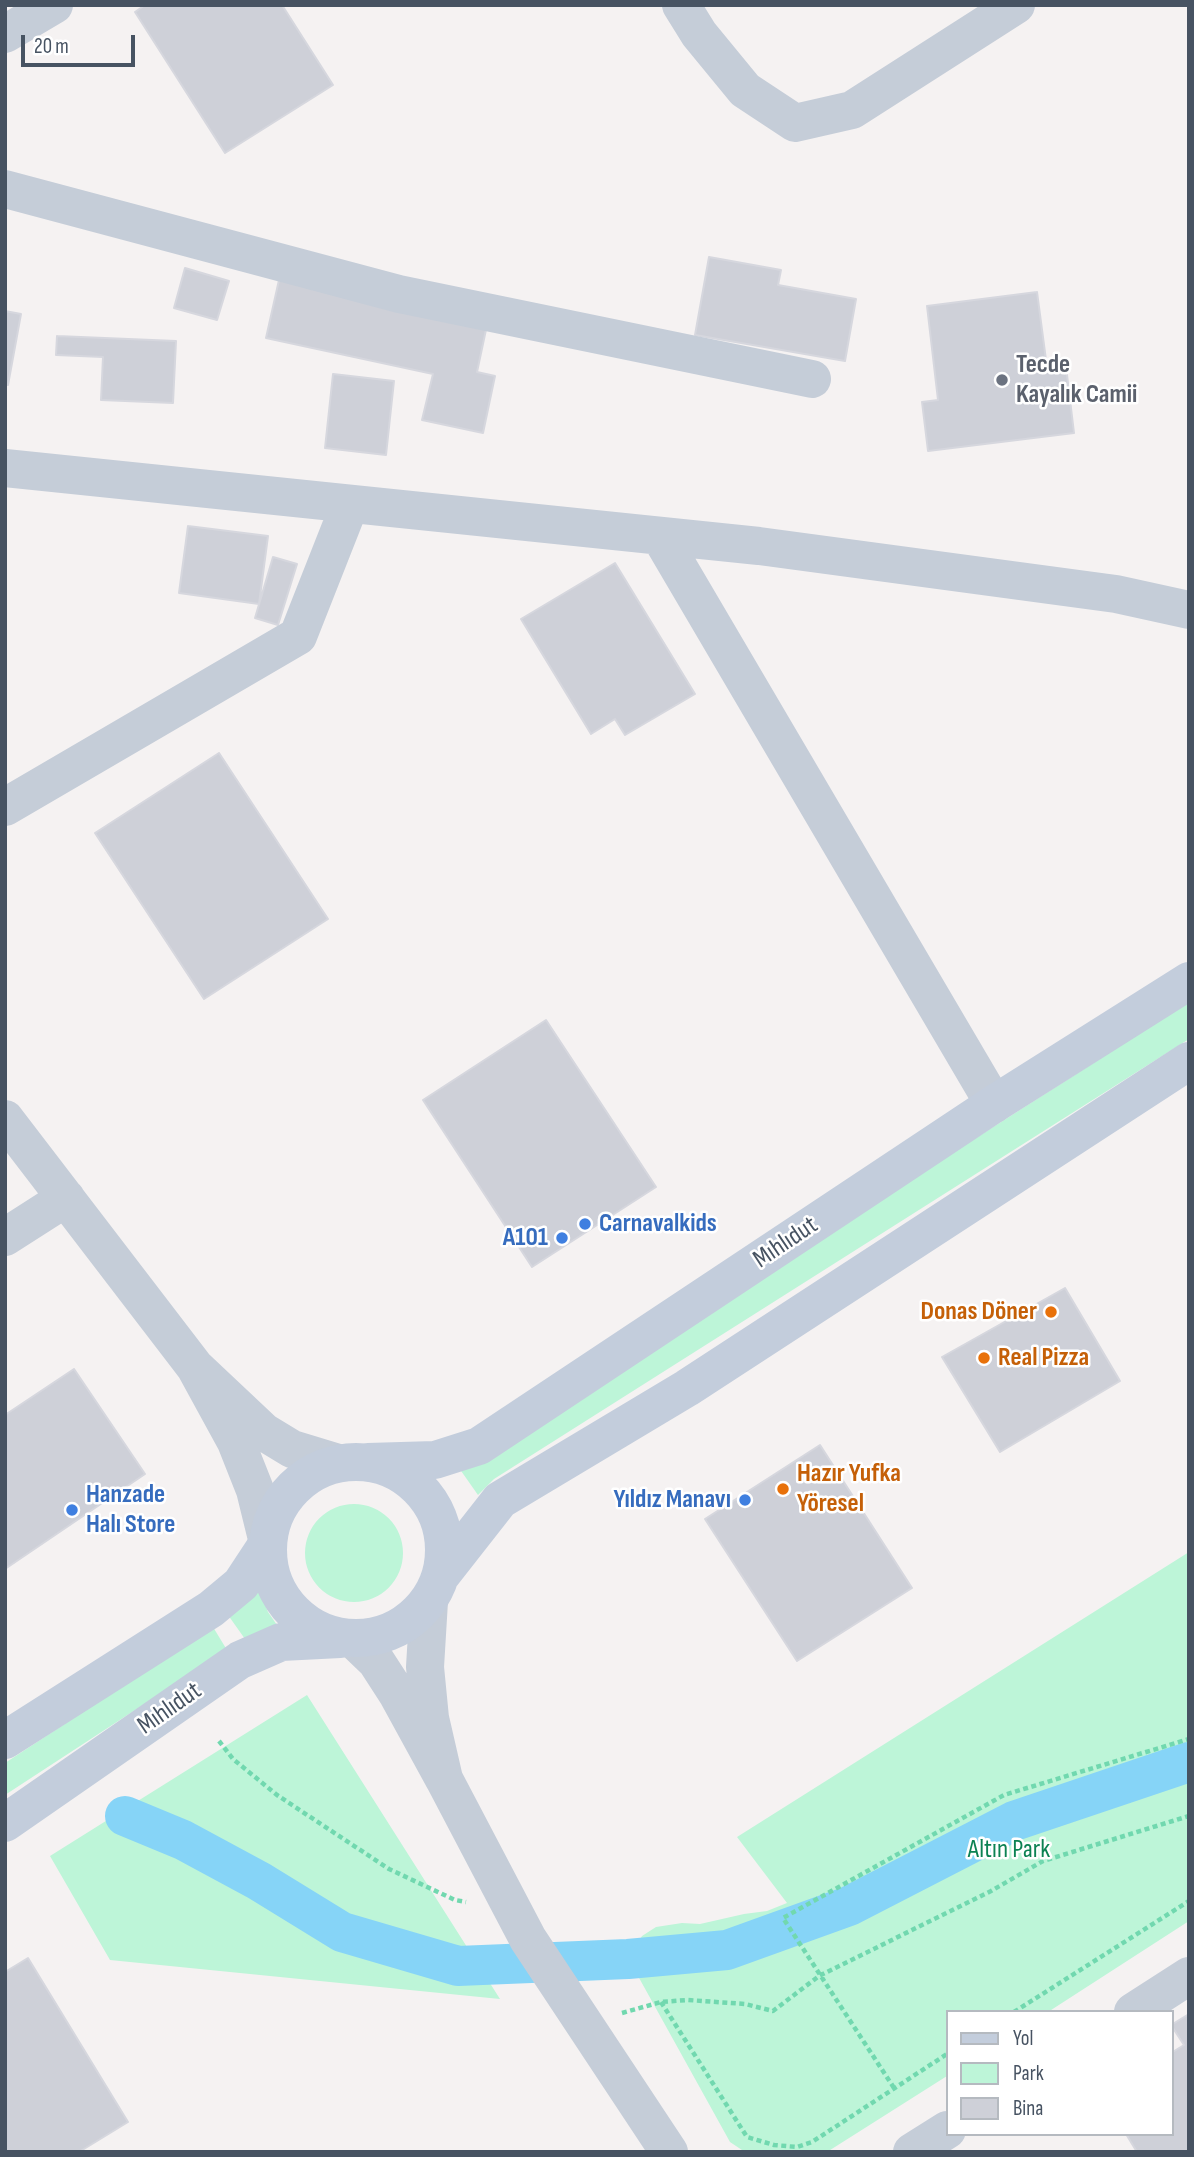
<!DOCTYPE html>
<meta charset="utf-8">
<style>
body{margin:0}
#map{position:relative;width:1194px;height:2157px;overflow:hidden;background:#f5f2f2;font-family:"Sofia Sans Condensed",sans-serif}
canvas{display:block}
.frame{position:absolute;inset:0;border:7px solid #475362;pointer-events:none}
.legend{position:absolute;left:946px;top:2010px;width:228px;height:126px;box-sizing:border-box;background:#fff;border:2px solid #b5bac0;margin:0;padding:9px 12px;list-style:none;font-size:21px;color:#475362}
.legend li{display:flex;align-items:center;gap:14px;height:35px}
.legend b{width:35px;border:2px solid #b5bac0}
.scale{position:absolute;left:21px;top:35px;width:114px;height:32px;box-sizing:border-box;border:4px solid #475362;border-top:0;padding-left:9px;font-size:21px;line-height:24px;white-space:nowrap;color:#475362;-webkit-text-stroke:5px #fff;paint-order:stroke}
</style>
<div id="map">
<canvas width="1194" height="2157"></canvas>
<div class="frame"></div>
<ul class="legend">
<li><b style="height:9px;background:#c3cddc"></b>Yol</li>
<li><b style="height:19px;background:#bdf5d8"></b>Park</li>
<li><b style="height:19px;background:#ced0d8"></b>Bina</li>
</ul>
<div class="scale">20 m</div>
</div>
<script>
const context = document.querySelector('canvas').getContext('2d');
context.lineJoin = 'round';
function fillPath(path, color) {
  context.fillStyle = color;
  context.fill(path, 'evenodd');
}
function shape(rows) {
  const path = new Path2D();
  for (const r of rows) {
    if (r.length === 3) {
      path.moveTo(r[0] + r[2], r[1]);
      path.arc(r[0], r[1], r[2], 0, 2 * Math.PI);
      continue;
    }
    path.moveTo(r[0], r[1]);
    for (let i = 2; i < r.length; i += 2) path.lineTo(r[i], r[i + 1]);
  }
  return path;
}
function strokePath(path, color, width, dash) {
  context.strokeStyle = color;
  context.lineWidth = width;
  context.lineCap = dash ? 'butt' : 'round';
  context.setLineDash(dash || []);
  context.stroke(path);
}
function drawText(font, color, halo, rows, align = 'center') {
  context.font = font + ' "Sofia Sans Condensed",sans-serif';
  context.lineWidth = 5;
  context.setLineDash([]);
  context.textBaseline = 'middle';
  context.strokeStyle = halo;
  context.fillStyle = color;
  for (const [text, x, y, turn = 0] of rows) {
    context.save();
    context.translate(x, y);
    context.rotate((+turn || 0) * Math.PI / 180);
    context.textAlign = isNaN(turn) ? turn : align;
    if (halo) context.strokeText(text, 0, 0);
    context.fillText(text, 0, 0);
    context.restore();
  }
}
const green = shape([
 [1189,1002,1189,1039,494,1479,478,1495,459,1468],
 [354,1553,49],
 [1189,1552,1189,1921,1048,2012,947,2012,947,2076,827,2152,745,2152,730,2142,633,1967,631,1961,632,1952,642,1936,656,1927,682,1923,700,1924,744,1914,767,1911,787,1903,737,1837],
 [259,1589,268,1612,279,1628,245,1639,228,1615],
 [213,1627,227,1650,5,1795,5,1763],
 [307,1695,500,1999,110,1960,50,1856]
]);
const canal = shape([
 [125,1816,183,1840,259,1881,342,1932,458,1966,628,1959,727,1950,849,1906,1014,1821,1189,1762]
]);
const building = shape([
 [145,5,282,5,333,85,225,153,135,12,145,5],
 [709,257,781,270,778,285,856,299,845,361,695,335,709,257],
 [185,268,229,281,217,320,174,308,185,268],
 [279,280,487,325,477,372,495,376,483,433,422,420,433,374,266,338,279,280],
 [1037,292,1046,360,1065,358,1074,433,928,451,922,402,938,400,927,306,1037,292],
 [5,311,21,314,8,385,5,384,5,311],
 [57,336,176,341,173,403,101,400,103,357,56,355,57,336],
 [333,374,394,381,386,455,325,448,333,374],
 [188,526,268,536,259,604,179,593,188,526],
 [273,557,297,564,278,625,255,618,273,557],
 [615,563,695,694,625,735,615,719,591,734,521,619,615,563],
 [219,753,328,919,204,999,95,833,219,753],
 [546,1020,656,1187,532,1267,423,1100,546,1020],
 [1065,1288,1120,1381,1000,1452,942,1357,1065,1288],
 [74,1369,145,1474,5,1569,5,1415,74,1369],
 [820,1445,912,1588,797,1661,705,1519,820,1445],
 [28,1958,128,2122,79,2152,5,2152,5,1972,28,1958],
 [1189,2014,1189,2152,1137,2152,1126,2134,1171,2134,1171,2053,1184,2045,1171,2025,1189,2014]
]);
const path = shape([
 [219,1741,233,1759,277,1795,389,1869,455,1900,466,1902],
 [661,2002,747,2137,774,2145,797,2147,812,2142,947,2054],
 [1014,2012,1189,1901],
 [622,2013,661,2002,688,2000,745,2004,773,2011,819,1976,991,1891,1043,1861,1189,1816],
 [894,2088,783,1918,1004,1795,1189,1739]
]);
const street = shape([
 [681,5,699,34,745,90,795,123,852,110,1016,5],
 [5,34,54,5],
 [5,189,399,294,812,379],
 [5,468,759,546,1116,594,1189,610],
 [660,536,994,1104],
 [5,807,298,636,350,504],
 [5,1119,195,1367],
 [5,1237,66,1198],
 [268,1543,255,1490,236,1442,195,1367,264,1432,292,1449,338,1463],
 [352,1638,376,1661,398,1695,444,1779,430,1718,425,1667,429,1601],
 [444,1779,528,1939,669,2152],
 [1133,2012,1189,1976],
 [912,2152,947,2130]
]);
const secondary = shape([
 [368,1462,435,1460,479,1446,994,1104,1189,981],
 [356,1550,88],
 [442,1574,500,1500,687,1388,1189,1061],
 [5,1740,211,1609,241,1584,268,1543],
 [5,1823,240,1660,281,1642,340,1639]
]);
const markers = [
 [1002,380,7,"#6b7280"],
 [585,1224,7,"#3f7fe0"],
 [562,1238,7,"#3f7fe0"],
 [1051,1312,7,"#e8710a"],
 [984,1358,7,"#e8710a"],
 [783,1489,7,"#e8710a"],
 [745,1500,7,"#3f7fe0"],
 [72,1510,7,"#3f7fe0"]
];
const worshipNames = [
 ["Tecde",1016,365],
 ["Kayalık Camii",1016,395]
];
const shopNames = [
 ["Carnavalkids",599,1224],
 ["A101",548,1238,"right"],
 ["Hanzade",86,1495],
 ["Halı Store",86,1525],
 ["Yıldız Manavı",731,1500,"right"]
];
const streetNames = [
 ["Mıhlıdut",786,1243,-34],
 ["Mıhlıdut",170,1709,-35]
];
const foodNames = [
 ["Donas Döner",1037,1312,"right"],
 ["Real Pizza",998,1358],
 ["Hazır Yufka",797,1474],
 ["Yöresel",797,1504]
];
const parkNames = [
 ["Altın Park",1009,1850]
];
fillPath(green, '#bdf5d8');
strokePath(canal, '#86d4f7', 40);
fillPath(building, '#ced0d8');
strokePath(building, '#d6d7de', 2);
strokePath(path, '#71d8af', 4.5, [5, 3.5]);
strokePath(street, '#c5cdd8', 38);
strokePath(secondary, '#c3cddc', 38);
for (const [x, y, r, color] of markers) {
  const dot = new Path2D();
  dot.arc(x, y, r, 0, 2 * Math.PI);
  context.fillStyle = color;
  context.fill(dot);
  strokePath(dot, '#fff', 2.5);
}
drawText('bold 26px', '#5b616d', '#fff', worshipNames, 'left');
drawText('bold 26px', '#366cbe', '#fff', shopNames, 'left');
drawText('26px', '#475362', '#fff', streetNames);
drawText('bold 26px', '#c56008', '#fff', foodNames, 'left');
drawText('26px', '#0c8253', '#fff', parkNames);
</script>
